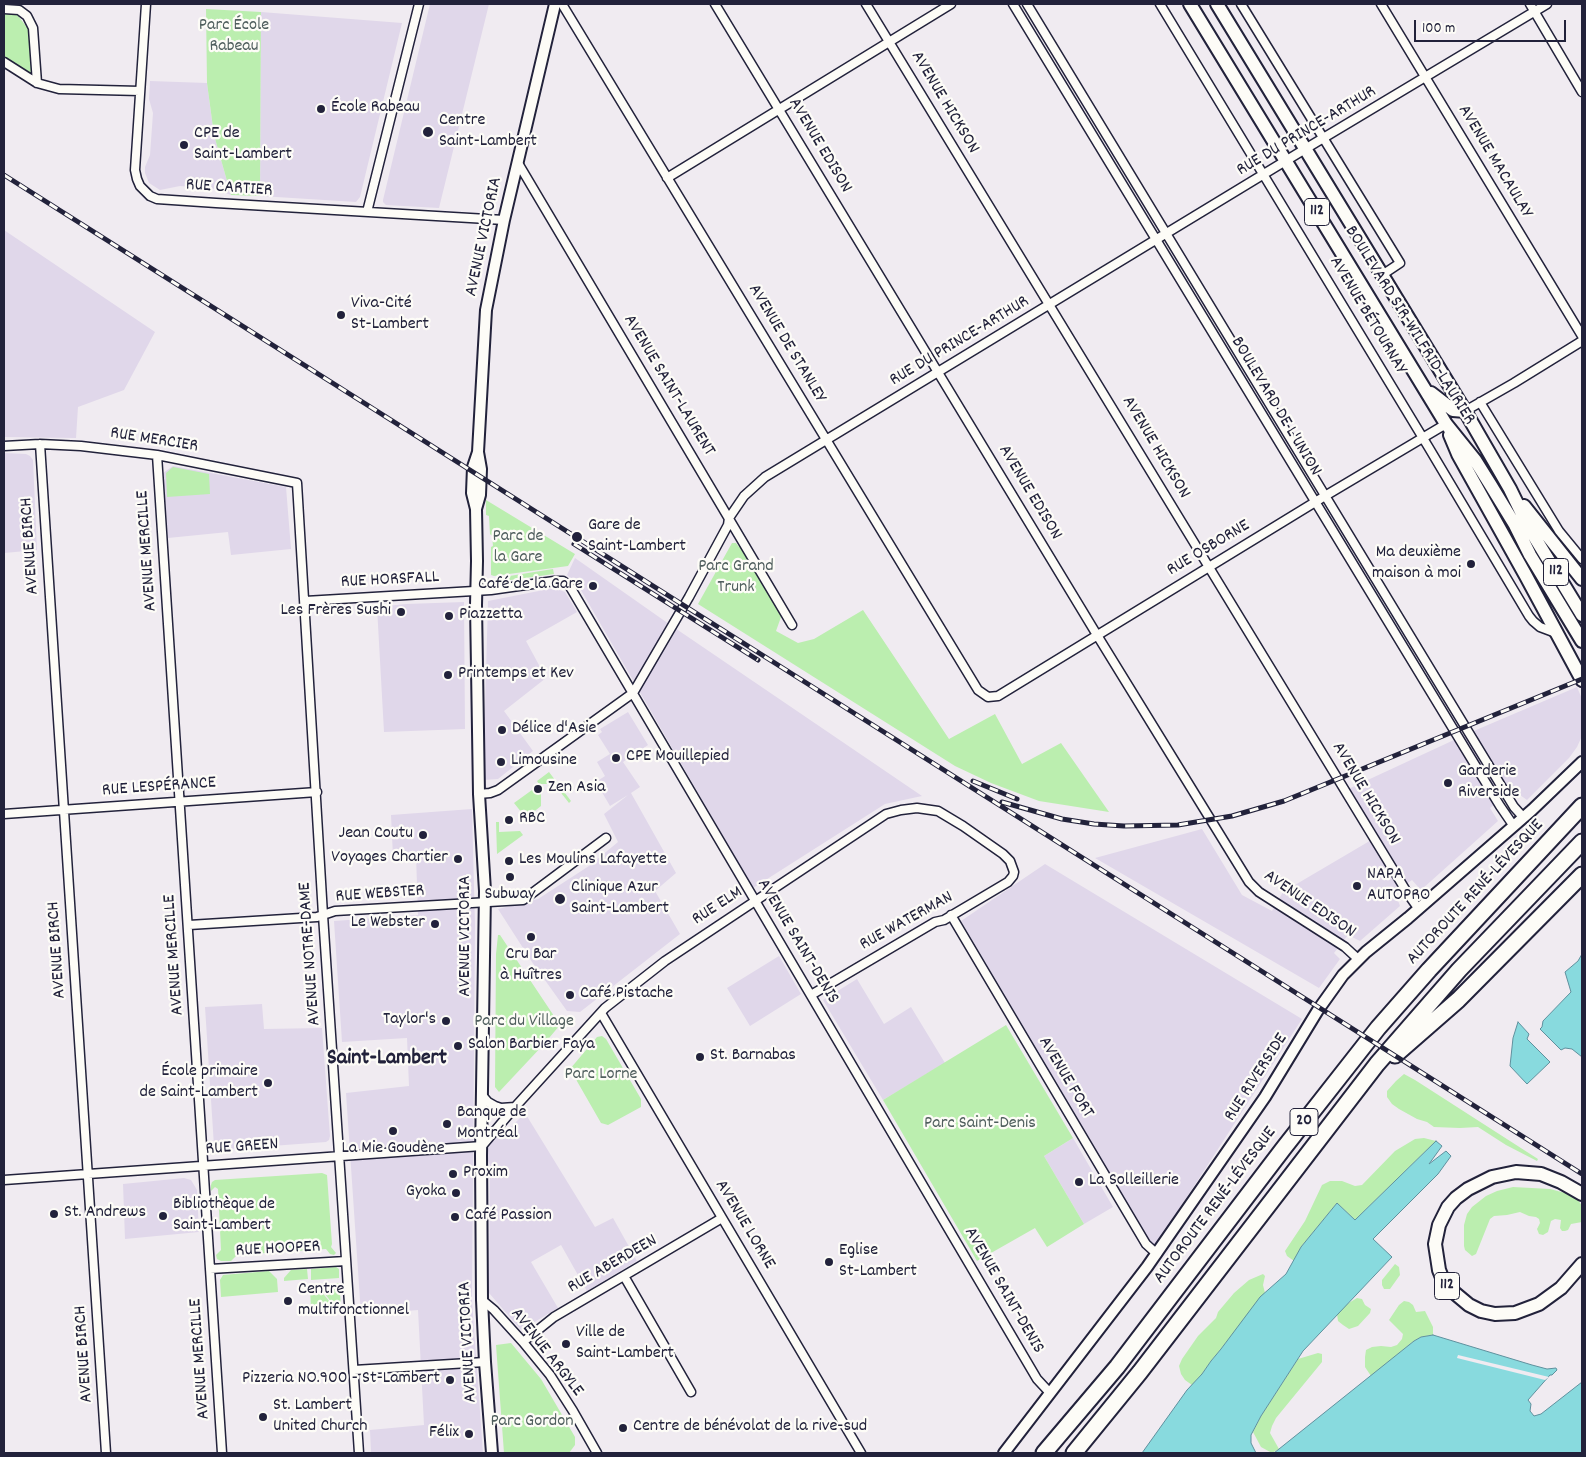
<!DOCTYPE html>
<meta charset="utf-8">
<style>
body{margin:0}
#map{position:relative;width:1586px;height:1457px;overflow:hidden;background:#f0ebf1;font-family:Dekko,sans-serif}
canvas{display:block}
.frame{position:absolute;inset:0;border:5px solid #22223b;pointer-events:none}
.scale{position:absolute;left:1414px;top:20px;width:152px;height:22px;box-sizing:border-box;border:2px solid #22223b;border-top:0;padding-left:6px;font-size:15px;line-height:18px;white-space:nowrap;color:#22223b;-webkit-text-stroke:4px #fdfcf7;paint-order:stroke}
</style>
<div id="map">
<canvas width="1586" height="1457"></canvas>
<div class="frame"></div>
<div class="scale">100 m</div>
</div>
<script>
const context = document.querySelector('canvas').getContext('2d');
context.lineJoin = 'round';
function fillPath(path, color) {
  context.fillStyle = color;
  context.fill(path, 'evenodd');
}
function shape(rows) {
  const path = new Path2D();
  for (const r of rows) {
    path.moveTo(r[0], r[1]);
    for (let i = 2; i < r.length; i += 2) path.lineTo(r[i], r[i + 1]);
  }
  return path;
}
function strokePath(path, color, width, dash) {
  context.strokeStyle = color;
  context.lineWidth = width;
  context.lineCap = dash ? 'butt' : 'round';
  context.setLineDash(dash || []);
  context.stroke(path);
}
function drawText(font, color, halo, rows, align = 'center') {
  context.font = font + ' Dekko,sans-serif';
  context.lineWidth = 4.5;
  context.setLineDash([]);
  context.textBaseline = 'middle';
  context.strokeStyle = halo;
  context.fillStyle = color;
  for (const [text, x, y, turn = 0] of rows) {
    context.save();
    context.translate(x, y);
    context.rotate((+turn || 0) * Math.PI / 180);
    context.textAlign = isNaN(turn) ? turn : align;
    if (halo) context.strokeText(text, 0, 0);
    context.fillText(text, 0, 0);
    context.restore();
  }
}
const built = shape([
 [430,4,489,4,439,208,386,205,383,202,383,200],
 [261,12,402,23,360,197,356,202,260,196],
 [150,81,207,83,214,135,231,195,215,189,180,186,160,190,149,183,145,173,145,167,150,155,153,113,149,99],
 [4,230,155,332,124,390,78,407,76,438,4,437],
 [4,453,26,454,30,456,33,460,37,550,4,553],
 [173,466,286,487,291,549,231,555,228,532,168,538,163,473],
 [575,558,669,624,922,796,885,804,753,888,578,585,567,575],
 [554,588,565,592,577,612,526,641,546,678,504,711,533,751,498,779,483,780,488,601],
 [464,602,465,729,384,732,377,607,406,604],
 [1577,687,1582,699,1582,736,1577,747,1569,758,1527,800,1513,790,1490,808,1498,821,1421,890,1412,880,1395,892,1400,906,1360,941,1348,935,1334,953,1340,959,1319,988,1095,858,1202,829,1242,895,1272,911,1283,892,1373,839,1344,791,1469,733],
 [628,712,648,745,623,762,640,787,631,793,676,873,655,891,680,934,580,1012,567,1011,532,962,498,909,538,899,589,866,618,842,604,814,628,795,610,806,596,782,605,776,597,762,610,754,598,735,602,732,600,729],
 [472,809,475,925,472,1300,483,1453,371,1453,370,1430,424,1425,418,1310,361,1315,346,1093,409,1086,407,1038,342,1042,334,921,418,915,416,855,393,856,391,815],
 [1045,864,1302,1019,1154,1248,961,921],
 [779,956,801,994,750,1026,727,988],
 [857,979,884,1024,911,1007,945,1063,883,1100,823,1000],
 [262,1004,264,1029,322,1028,330,1136,329,1140,326,1142,217,1150,214,1146,205,1007],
 [525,1113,595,1227,613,1218,637,1261,587,1291,561,1245,531,1262,558,1308,521,1330,489,1293,490,1165,488,1161,488,1148,492,1142,499,1135,504,1134],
 [1073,1138,1113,1207,1084,1224,1044,1156],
 [184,1178,191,1180,197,1190,199,1232,125,1239,123,1184]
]);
const green = shape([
 [206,9,261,12,260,196,231,195,214,135,207,83],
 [4,12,16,13,29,30,34,78,4,59],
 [173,467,209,474,210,494,167,497,166,473],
 [486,500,575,554,568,566,494,576,491,575,491,547,493,546,492,536,490,534,489,516,486,515],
 [732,543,736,543,739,547,741,546,780,611,781,617,776,631,798,643,814,639,863,610,949,739,995,714,1022,764,1061,743,1109,812,1039,801,991,783,955,766,698,604],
 [553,569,554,574,496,582,494,580,497,578],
 [549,772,571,801,569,803,554,784,539,784,537,781],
 [541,789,541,806,526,818,514,803,532,790],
 [496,822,499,822,499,832,520,831,523,835,497,854],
 [498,935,500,935,560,1025,544,1044,499,1092,495,1087,496,954],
 [1006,1025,1073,1138,1044,1156,1084,1224,1047,1247,1035,1228,977,1261,883,1100],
 [602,1036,606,1039,641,1099,641,1107,608,1125,601,1123,570,1069,597,1037],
 [1404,1074,1415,1080,1538,1159,1537,1161,1506,1145,1478,1127,1460,1128,1434,1127,1427,1122,1417,1119,1399,1109,1392,1104,1387,1097,1387,1091,1396,1081],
 [1424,1138,1436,1141,1355,1220,1337,1203,1301,1247,1294,1261,1287,1256,1285,1251,1305,1221,1322,1185,1330,1181,1342,1181,1355,1186,1362,1185,1395,1151,1415,1139],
 [322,1173,327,1175,332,1244,331,1247,336,1253,334,1255,330,1254,326,1249,237,1255,231,1261,221,1261,217,1259,216,1255,221,1250,218,1189,215,1187,211,1191,211,1185,212,1182,215,1180],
 [1513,1187,1550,1189,1569,1194,1578,1200,1582,1206,1582,1222,1571,1224,1568,1230,1565,1231,1562,1231,1560,1228,1561,1220,1555,1219,1551,1221,1548,1232,1543,1235,1539,1234,1537,1229,1540,1223,1539,1219,1536,1217,1529,1216,1520,1212,1507,1215,1494,1216,1490,1219,1476,1254,1472,1256,1465,1250,1464,1246,1464,1225,1467,1214,1472,1207,1486,1196,1497,1191],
 [1395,1264,1399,1267,1400,1275,1390,1289,1384,1289,1382,1285,1382,1280],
 [336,1267,339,1269,339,1278,311,1280,311,1269],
 [307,1269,308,1279,284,1281,284,1278,291,1270],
 [269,1271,277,1279,278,1292,221,1297,220,1280,223,1275],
 [1263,1274,1265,1276,1263,1285,1265,1293,1221,1349,1211,1361,1202,1374,1192,1385,1185,1380,1181,1374,1179,1366,1182,1359,1198,1336,1216,1318,1218,1312,1234,1293,1249,1280],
 [340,1283,340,1288,337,1288,338,1292,340,1292,341,1308,336,1308,317,1284],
 [312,1284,315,1284,335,1308,311,1310,310,1286,312,1286],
 [1357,1298,1362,1299,1365,1305,1371,1309,1370,1313,1358,1326,1349,1329,1343,1325,1338,1321,1337,1314,1347,1304],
 [1404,1301,1409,1302,1413,1305,1416,1312,1425,1311,1433,1327,1433,1335,1421,1337,1414,1341,1371,1376,1365,1367,1365,1357,1366,1350,1372,1347,1381,1346,1391,1347,1397,1345,1402,1339,1403,1334,1389,1320,1399,1305],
 [511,1343,541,1379,575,1437,575,1445,569,1453,504,1453,496,1345],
 [1318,1353,1322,1354,1322,1362,1276,1418,1272,1426,1270,1433,1279,1449,1272,1453,1261,1447,1253,1432,1261,1416,1298,1359]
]);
const water = shape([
 [1582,954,1582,1057,1572,1049,1565,1048,1561,1050,1540,1029,1542,1027,1543,1021,1571,992,1565,972,1578,961,1582,954],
 [1518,1022,1529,1034,1527,1039,1550,1062,1527,1084,1510,1066,1513,1038,1518,1022],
 [1436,1141,1442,1146,1429,1164,1446,1151,1451,1156,1438,1174,1373,1239,1392,1257,1303,1351,1261,1416,1251,1435,1251,1443,1256,1453,1142,1453,1187,1390,1202,1374,1211,1361,1221,1349,1260,1297,1286,1274,1301,1247,1337,1203,1355,1220,1436,1141],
 [1433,1335,1532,1365,1547,1369,1556,1368,1557,1370,1552,1375,1550,1375,1528,1400,1531,1404,1530,1411,1534,1416,1541,1414,1582,1382,1582,1453,1274,1453,1414,1341,1421,1337,1433,1335]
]);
const pier = shape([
 [1458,1355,1549,1377,1545,1380,1457,1358]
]);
const minor = shape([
 [146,4,135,170,137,179,140,186,150,196,157,199,216,203,504,220],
 [562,4,978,690,988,697,998,696,1325,496,1446,424],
 [715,4,1097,635,1249,882,1259,892,1345,947,1358,959],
 [866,4,1408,894,1418,908],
 [1013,4,1500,806,1513,825],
 [1027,4,1469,733,1514,807,1523,817],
 [1160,4,1429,448,1529,616,1533,621,1540,627,1556,633],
 [1241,4,1400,263,1382,275],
 [1381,4,1582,336],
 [1530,4,1582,92],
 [4,9,19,10,27,16,33,28,37,83],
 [4,62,37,83,59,89,140,91],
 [518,163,792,625],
 [667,178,951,4],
 [367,212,419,4],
 [1480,402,1559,531,1582,559],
 [1465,411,1514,383,1582,341],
 [40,444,106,1453],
 [4,446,40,444,81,446,157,455,297,483,323,915,359,1453],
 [157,455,222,1453],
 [305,601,491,590,554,581,563,581,569,585,1037,1379,1050,1393],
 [479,794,490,793,498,790,633,693,689,597,728,525,729,518,744,496,765,477,1315,143,1547,4],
 [4,814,317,792],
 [951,915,1146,1244,1157,1254],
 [189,925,317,917,335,911,523,900,606,838],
 [601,1013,861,1453],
 [482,1095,488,1102,495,1106,501,1108,515,1107],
 [4,1180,482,1146,515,1107,605,1008,665,961,886,814,901,810,917,808,938,811,963,826,1003,854,1010,861,1014,872,1013,876,1008,882,944,920,935,922,811,995],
 [210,1269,346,1261],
 [624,1276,691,1392],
 [482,1300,494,1310,523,1342,550,1375,573,1411,597,1453],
 [523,1342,554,1317,722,1218],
 [354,1370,485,1362]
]);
const tertiary = shape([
 [478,452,473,467,472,493,476,509,477,561,476,605,479,794,485,891,481,1155,482,1300,485,1362,492,1453],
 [476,509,480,495,481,469,478,452,486,310,504,220,555,4],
 [1004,1453,1147,1267,1265,1097,1318,1010,1343,975,1366,952,1408,918,1532,810,1582,762]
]);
const primary = shape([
 [1190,4,1446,424,1475,460,1490,484,1515,525,1530,555,1582,641],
 [1217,4,1465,411,1510,489,1529,528,1582,615],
 [1431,393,1453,410,1465,411],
 [1450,435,1458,454,1526,576,1582,680],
 [1524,506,1582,579],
 [1582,1194,1561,1182,1541,1174,1516,1172,1492,1177,1468,1189,1456,1198,1448,1207,1439,1225,1435,1244,1439,1270,1443,1280,1451,1290,1469,1305,1481,1311,1495,1314,1515,1313,1539,1304,1561,1288,1582,1264]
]);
const motorway = shape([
 [1395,1055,1458,1000,1582,875],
 [1044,1453,1117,1367,1283,1149,1378,1028,1429,970,1582,806],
 [1074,1453,1140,1372,1377,1064,1459,970,1582,842]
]);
const rail = shape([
 [4,175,1582,1174],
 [574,544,758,660],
 [973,781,1017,799],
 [1002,802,1062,819,1094,824,1124,826,1178,825,1232,816,1284,801,1582,679]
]);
const markers = [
 [321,109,5,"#22223b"],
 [428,132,6,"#22223b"],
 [184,145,5,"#22223b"],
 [341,315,5,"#22223b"],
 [577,537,6,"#22223b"],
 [1471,564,5,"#22223b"],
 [593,586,5,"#22223b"],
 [401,612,5,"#22223b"],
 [449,616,5,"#22223b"],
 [448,675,5,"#22223b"],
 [502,730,5,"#22223b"],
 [616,758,5,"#22223b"],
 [501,762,5,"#22223b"],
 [1448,783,5,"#22223b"],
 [538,789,5,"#22223b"],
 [509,820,5,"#22223b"],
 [423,835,5,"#22223b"],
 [458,859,5,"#22223b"],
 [509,861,5,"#22223b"],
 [510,877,5,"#22223b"],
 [1357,886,5,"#22223b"],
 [560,899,6,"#22223b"],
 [435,924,5,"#22223b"],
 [531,937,5,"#22223b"],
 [570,995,5,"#22223b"],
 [446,1021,5,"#22223b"],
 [458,1046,5,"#22223b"],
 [700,1057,5,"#22223b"],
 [268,1083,5,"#22223b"],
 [447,1124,5,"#22223b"],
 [393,1131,5,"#22223b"],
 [453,1174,5,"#22223b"],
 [1079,1182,5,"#22223b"],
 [456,1193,5,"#22223b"],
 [54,1214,5,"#22223b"],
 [163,1216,5,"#22223b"],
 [455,1217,5,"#22223b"],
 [829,1262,5,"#22223b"],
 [288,1301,5,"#22223b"],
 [566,1344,5,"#22223b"],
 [450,1380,5,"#22223b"],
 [263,1417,5,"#22223b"],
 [623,1428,5,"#22223b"],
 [469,1434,5,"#22223b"]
];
const shields = [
 [1317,212,25],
 [1556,572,25],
 [1304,1122,28],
 [1447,1286,25]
];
const shieldNames = [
 ["112",1317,212],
 ["112",1556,572],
 ["20",1304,1122],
 ["112",1447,1286]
];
const parkNames = [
 ["Parc École",234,27],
 ["Rabeau",234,48],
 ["Parc de",518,538],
 ["la Gare",518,559],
 ["Parc Grand",736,568],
 ["Trunk",736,589],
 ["Parc du Village",524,1023],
 ["Parc Lorne",601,1076],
 ["Parc Saint-Denis",980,1125],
 ["Parc Gordon",532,1423]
];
const streetNames = [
 ["AVENUE HICKSON",944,103,59],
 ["RUE DU PRINCE-ARTHUR",1307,132,-31],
 ["AVENUE EDISON",819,146,59],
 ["AVENUE MACAULAY",1494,162,59],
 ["RUE CARTIER",229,189,4],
 ["AVENUE VICTORIA",485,237,-78],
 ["AVENUE BÉTOURNAY",1367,316,59],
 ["BOULEVARD SIR-WILFRID-LAURIER",1409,326,58],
 ["RUE DU PRINCE-ARTHUR",960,342,-31],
 ["AVENUE DE STANLEY",786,344,59],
 ["AVENUE SAINT-LAURENT",668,386,59],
 ["BOULEVARD DE L'UNION",1275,407,59],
 ["RUE MERCIER",154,441,9],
 ["AVENUE HICKSON",1155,448,59],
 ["AVENUE EDISON",1029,493,59],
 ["AVENUE BIRCH",31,546,-94],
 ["RUE OSBORNE",1209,549,-31],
 ["AVENUE MERCILLE",148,551,-94],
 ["RUE HORSFALL",390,581,-3],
 ["RUE LESPÉRANCE",159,788,-4],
 ["AVENUE HICKSON",1365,794,59],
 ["AUTOROUTE RENÉ-LÉVESQUE",1476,893,-47],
 ["RUE WEBSTER",380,895,-4],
 ["AVENUE EDISON",1309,905,34],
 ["RUE ELM",718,907,-33],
 ["RUE WATERMAN",907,922,-29],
 ["AVENUE VICTORIA",467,936,-90],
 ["AVENUE SAINT-DENIS",797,942,59],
 ["AVENUE BIRCH",58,950,-94],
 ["AVENUE NOTRE-DAME",311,954,-94],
 ["AVENUE MERCILLE",175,955,-94],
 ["AVENUE FORT",1065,1078,59],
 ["RUE RIVERSIDE",1257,1078,-57],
 ["RUE GREEN",242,1148,-4],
 ["AUTOROUTE RENÉ-LÉVESQUE",1216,1206,-53],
 ["AVENUE LORNE",744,1225,59],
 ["RUE HOOPER",278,1250,-3],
 ["RUE ABERDEEN",613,1265,-30],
 ["AVENUE SAINT-DENIS",1003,1291,60],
 ["AVENUE VICTORIA",469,1342,-93],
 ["AVENUE ARGYLE",546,1353,52],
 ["AVENUE BIRCH",85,1354,-94],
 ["AVENUE MERCILLE",201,1359,-94]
];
const poiNames = [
 ["École Rabeau",331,109],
 ["Centre",439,122],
 ["Saint-Lambert",439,143],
 ["CPE de",194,135],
 ["Saint-Lambert",194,156],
 ["Viva-Cité",351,305],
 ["St-Lambert",351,326],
 ["Gare de",588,527],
 ["Saint-Lambert",588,548],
 ["Ma deuxième",1461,554,"right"],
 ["maison à moi",1461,575,"right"],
 ["Café de la Gare",583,586,"right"],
 ["Les Frères Sushi",391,612,"right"],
 ["Piazzetta",459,616],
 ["Printemps et Kev",458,675],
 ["Délice d'Asie",512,730],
 ["CPE Mouillepied",626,758],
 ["Limousine",511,762],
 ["Garderie",1458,773],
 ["Riverside",1458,794],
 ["Zen Asia",548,789],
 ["RBC",519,820],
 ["Jean Coutu",413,835,"right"],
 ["Voyages Chartier",448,859,"right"],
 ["Les Moulins Lafayette",519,861],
 ["NAPA",1367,876],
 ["AUTOPRO",1367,897],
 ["Clinique Azur",571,889],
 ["Saint-Lambert",571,910],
 ["Subway",510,896,"center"],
 ["Le Webster",425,924,"right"],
 ["Cru Bar",531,956,"center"],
 ["à Huîtres",531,977,"center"],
 ["Café Pistache",580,995],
 ["Taylor's",436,1021,"right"],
 ["Salon Barbier Faya",468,1046],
 ["St. Barnabas",710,1057],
 ["École primaire",258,1073,"right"],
 ["de Saint-Lambert",258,1094,"right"],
 ["Banque de",457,1114],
 ["Montréal",457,1135],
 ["La Mie Goudène",393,1150,"center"],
 ["Proxim",463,1174],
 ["La Solleillerie",1089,1182],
 ["Gyoka",446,1193,"right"],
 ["Bibliothèque de",173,1206],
 ["Saint-Lambert",173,1227],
 ["St. Andrews",64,1214],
 ["Café Passion",465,1217],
 ["Eglise",839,1252],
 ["St-Lambert",839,1273],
 ["Centre",298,1291],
 ["multifonctionnel",298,1312],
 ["Ville de",576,1334],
 ["Saint-Lambert",576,1355],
 ["Pizzeria NO.900 - St-Lambert",440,1380,"right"],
 ["St. Lambert",273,1407],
 ["United Church",273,1428],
 ["Centre de bénévolat de la rive-sud",633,1428],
 ["Félix",459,1434,"right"]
];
const districtNames = [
 ["Saint-Lambert",387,1060]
];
fillPath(built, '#e0d7ea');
fillPath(green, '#bbeeaf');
fillPath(water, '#88dade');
strokePath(water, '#5f909d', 1);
fillPath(pier, '#f0ebf1');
strokePath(minor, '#22223b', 11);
strokePath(tertiary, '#22223b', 14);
strokePath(primary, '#22223b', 16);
strokePath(motorway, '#22223b', 19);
strokePath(minor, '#fdfcf7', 8);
strokePath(tertiary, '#fdfcf7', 10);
strokePath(primary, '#fdfcf7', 12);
strokePath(motorway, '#fdfcf7', 15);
strokePath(rail, '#22223b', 5);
strokePath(rail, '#fdfcf7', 3, [9]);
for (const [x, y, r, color] of markers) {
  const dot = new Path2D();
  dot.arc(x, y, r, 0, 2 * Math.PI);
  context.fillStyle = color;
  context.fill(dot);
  strokePath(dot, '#fdfcf7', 2);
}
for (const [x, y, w] of shields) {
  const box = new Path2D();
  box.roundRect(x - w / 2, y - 13.5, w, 27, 4);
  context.fillStyle = '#fdfcf7';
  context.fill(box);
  strokePath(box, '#22223b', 1);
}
drawText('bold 16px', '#22223b', null, shieldNames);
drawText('18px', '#505f5e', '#fdfcf7', parkNames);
drawText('18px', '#22223b', '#fdfcf7', streetNames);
drawText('18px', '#22223b', '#fdfcf7', poiNames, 'left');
drawText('bold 22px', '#22223b', '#fdfcf7', districtNames);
</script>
